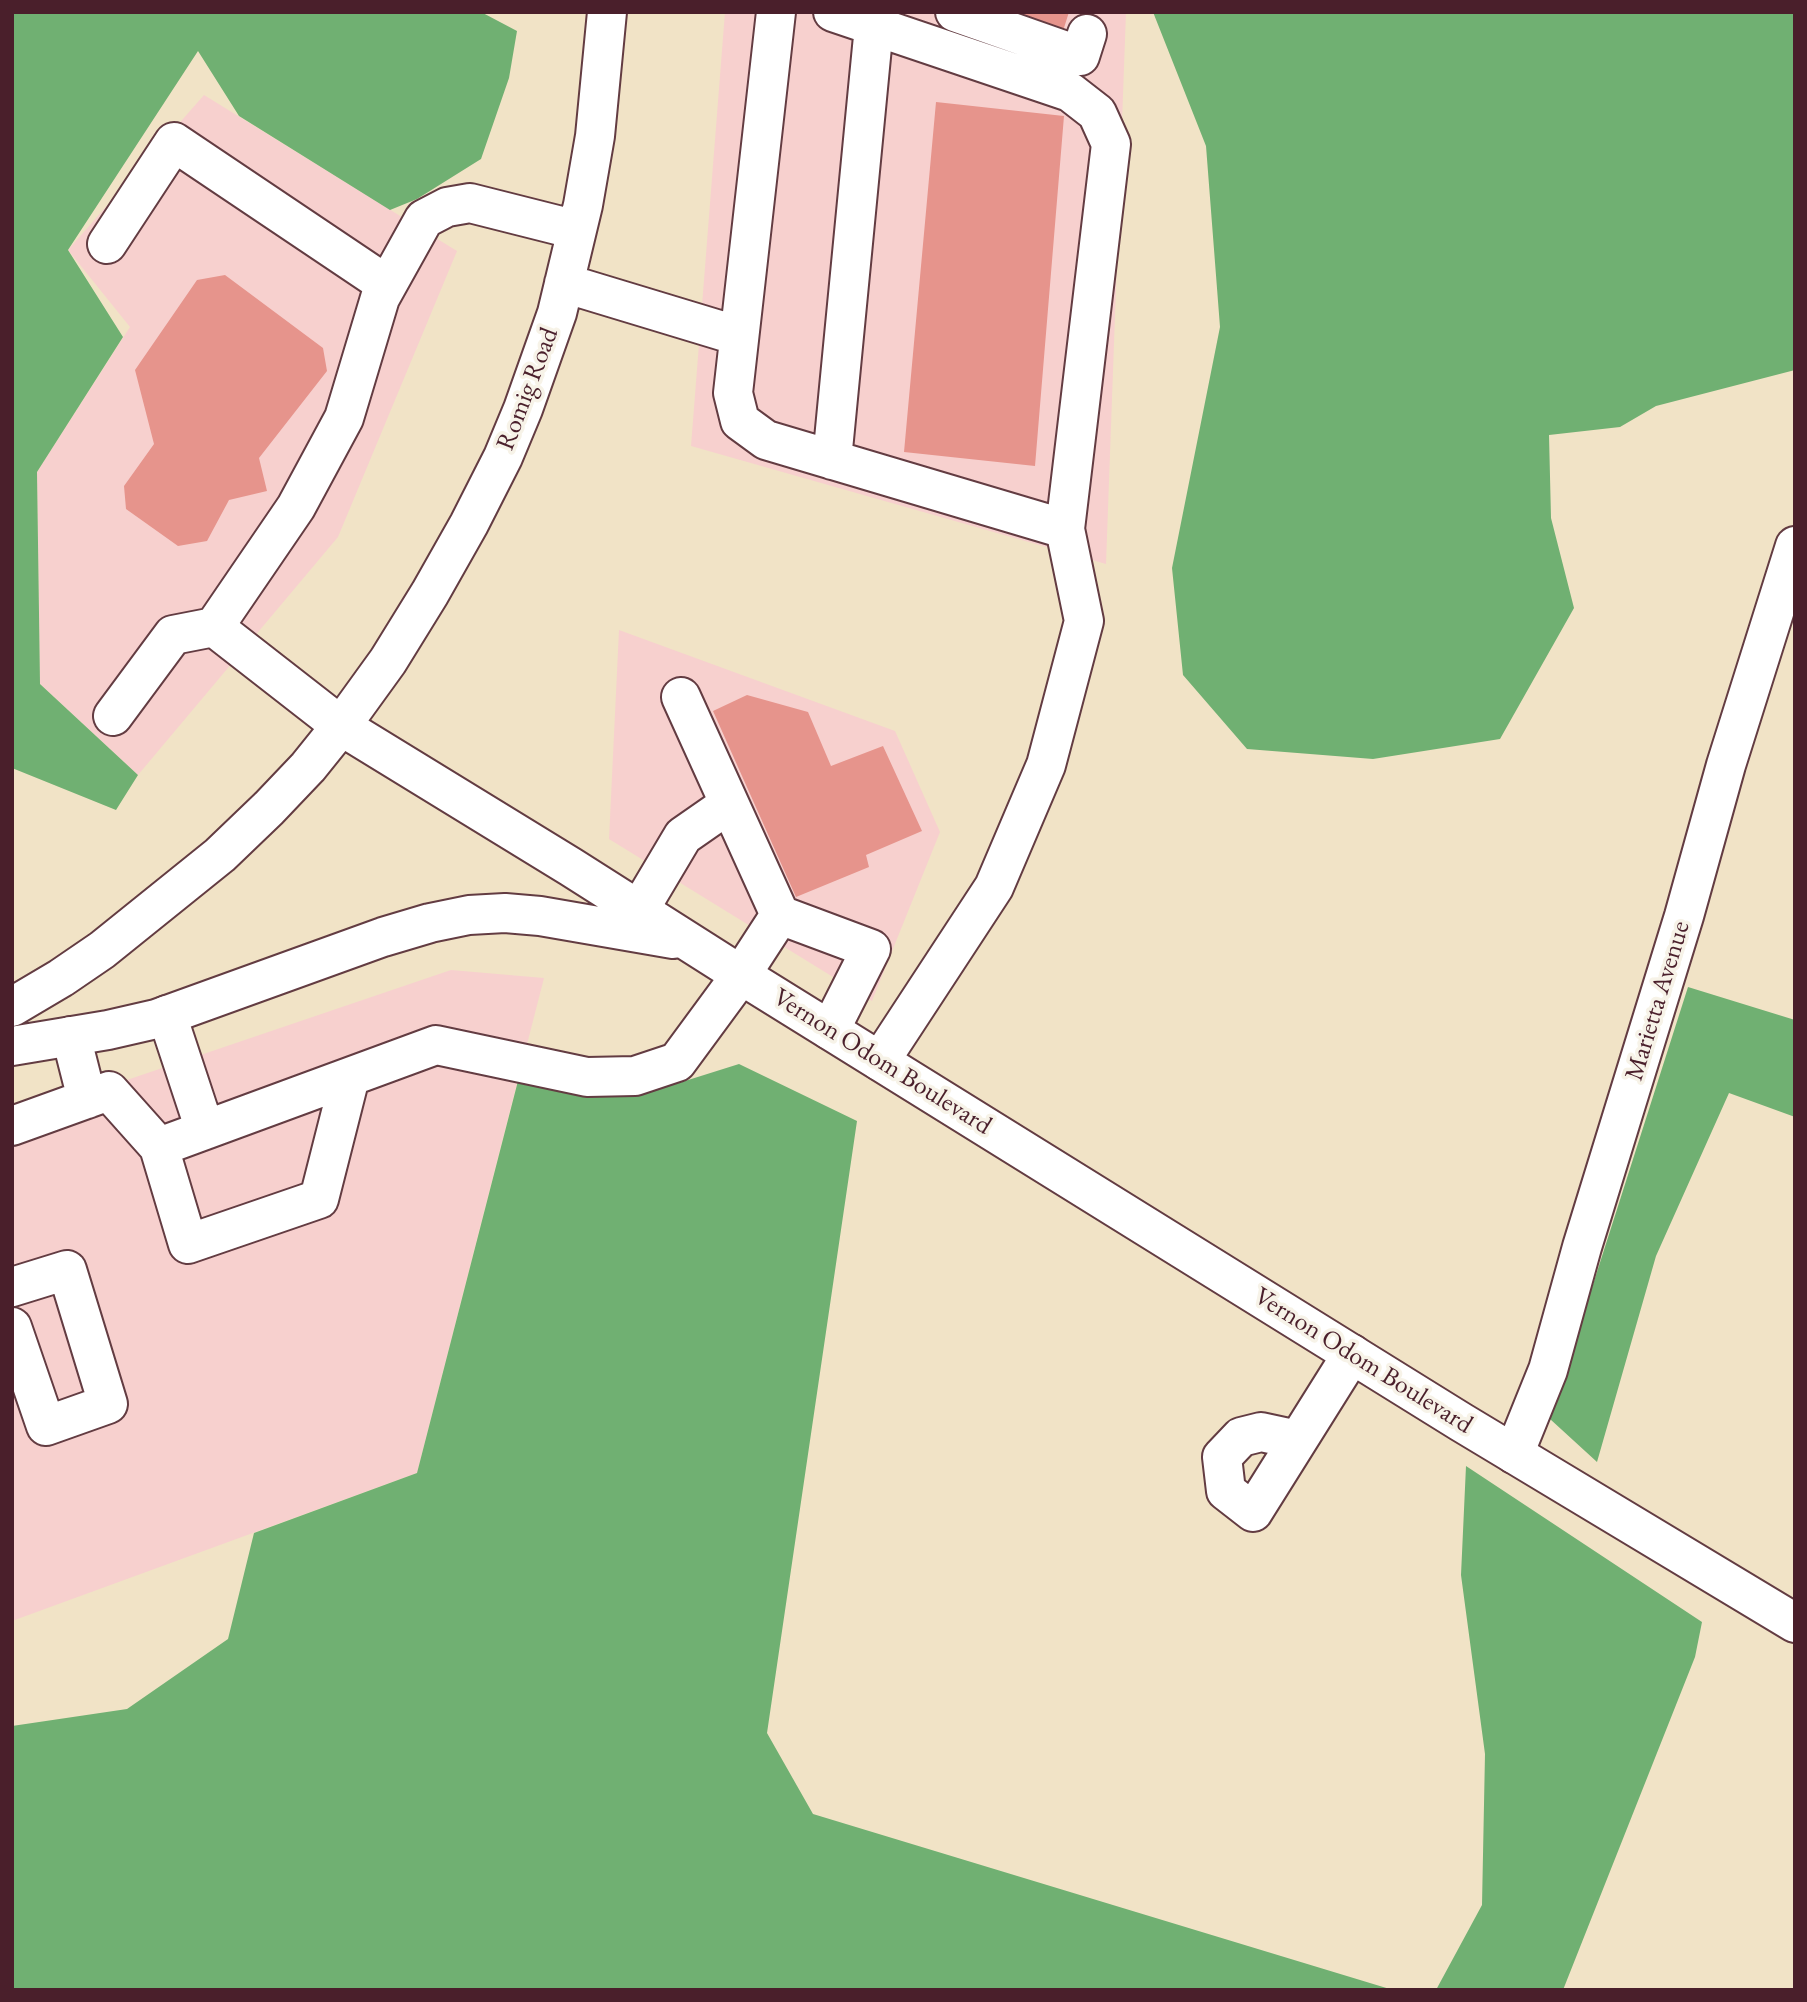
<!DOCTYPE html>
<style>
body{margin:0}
#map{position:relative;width:1807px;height:2002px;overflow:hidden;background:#f1e3c6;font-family:"EB Garamond",serif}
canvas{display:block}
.frame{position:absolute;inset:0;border:14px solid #4a1f2b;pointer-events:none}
</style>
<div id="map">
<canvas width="1807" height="2002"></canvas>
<div class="frame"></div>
</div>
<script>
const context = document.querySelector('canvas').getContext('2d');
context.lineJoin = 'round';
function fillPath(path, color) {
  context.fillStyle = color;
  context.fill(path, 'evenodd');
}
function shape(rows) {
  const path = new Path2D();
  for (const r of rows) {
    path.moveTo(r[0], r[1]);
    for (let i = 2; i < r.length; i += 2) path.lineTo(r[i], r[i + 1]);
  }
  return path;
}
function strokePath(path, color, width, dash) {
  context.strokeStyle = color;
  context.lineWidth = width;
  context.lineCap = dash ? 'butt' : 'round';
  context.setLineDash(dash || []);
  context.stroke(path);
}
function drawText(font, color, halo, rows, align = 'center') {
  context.font = font + ' "EB Garamond",serif';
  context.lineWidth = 7;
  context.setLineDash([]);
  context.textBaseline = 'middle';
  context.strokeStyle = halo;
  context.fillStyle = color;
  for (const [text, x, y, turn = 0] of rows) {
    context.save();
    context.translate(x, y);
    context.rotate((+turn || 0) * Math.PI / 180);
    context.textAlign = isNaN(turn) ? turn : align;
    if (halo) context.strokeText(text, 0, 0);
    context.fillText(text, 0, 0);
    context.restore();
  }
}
const built = shape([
 [725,12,1126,12,1106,564,691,446],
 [204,95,457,251,338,537,138,775,40,684,37,472,130,327,68,250],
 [619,630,895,731,940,832,872,1001,609,839],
 [451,970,544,978,417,1473,12,1621,12,1119]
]);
const forest = shape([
 [12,12,481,12,517,31,509,78,481,159,417,199,390,210,239,116,198,51,68,250,123,337,37,472,40,684,138,775,116,810,12,768],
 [1153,12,1795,12,1795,370,1656,406,1620,427,1549,435,1551,518,1574,608,1500,739,1373,759,1247,749,1183,675,1172,568,1220,327,1206,146],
 [1688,987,1795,1020,1795,1117,1729,1093,1656,1256,1597,1462,1550,1419],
 [739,1064,857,1121,767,1733,813,1814,1393,1990,12,1990,12,1726,127,1709,228,1639,254,1533,417,1473,519,1077,650,1092],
 [1466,1466,1702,1622,1695,1657,1563,1990,1436,1990,1482,1905,1485,1754,1461,1575]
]);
const building = shape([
 [1006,12,1069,12,1063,31],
 [936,102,1064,116,1035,466,904,452],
 [225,275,323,348,327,371,259,458,267,491,229,500,207,541,178,546,126,509,124,486,154,444,135,370,197,280],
 [747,695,808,712,831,766,883,746,922,831,866,855,869,867,796,897,713,711]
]);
const minor = shape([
 [776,12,733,393,740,421,766,440,1065,529,1084,621,1046,765,994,887,880,1061],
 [833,12,1070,92,1097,113,1111,144,1065,529],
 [955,12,1080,56,1087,34],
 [107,244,174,142,387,285],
 [564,283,739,336],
 [832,460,874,26],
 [214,627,296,507,344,418,380,298,424,219,447,207,470,203,577,230],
 [681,697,780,915,871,949,830,1030],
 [113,716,173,635,214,627,341,726,388,661,430,593,469,524,503,457,523,409,557,313,583,205,595,136,607,12],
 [639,910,683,836,729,804],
 [167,1015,205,1130],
 [71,1036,87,1099],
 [12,1126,109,1091,159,1147,188,1244,319,1199,350,1077],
 [159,1147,436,1045,587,1077,635,1076,677,1062,741,975,780,915],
 [12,1287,67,1270,108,1404,46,1426,12,1327],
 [1298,1440,1261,1432,1241,1437,1222,1457,1226,1491,1253,1512,1352,1354],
 [1514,1454,1548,1370,1582,1247,1684,916,1726,765,1795,546]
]);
const major = shape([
 [12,1007,61,978,102,950,220,855,269,808,308,767,341,726,571,867,741,975,1461,1422,1795,1623],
 [12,1046,108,1030,156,1019,383,937,430,923,469,915,505,913,540,916,673,939]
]);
const streetNames = [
 ["Romig Road",528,389,-69],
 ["Marietta Avenue",1658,1001,-73],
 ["Vernon Odom Boulevard",882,1062,32],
 ["Vernon Odom Boulevard",1363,1361,32]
];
fillPath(built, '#f7d0ce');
fillPath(forest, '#70b072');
fillPath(building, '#e6948c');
strokePath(minor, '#633c42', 42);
strokePath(major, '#633c42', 42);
strokePath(minor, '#fff', 38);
strokePath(major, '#fff', 38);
drawText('26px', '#4a1f2b', '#f7f3e8', streetNames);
</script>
